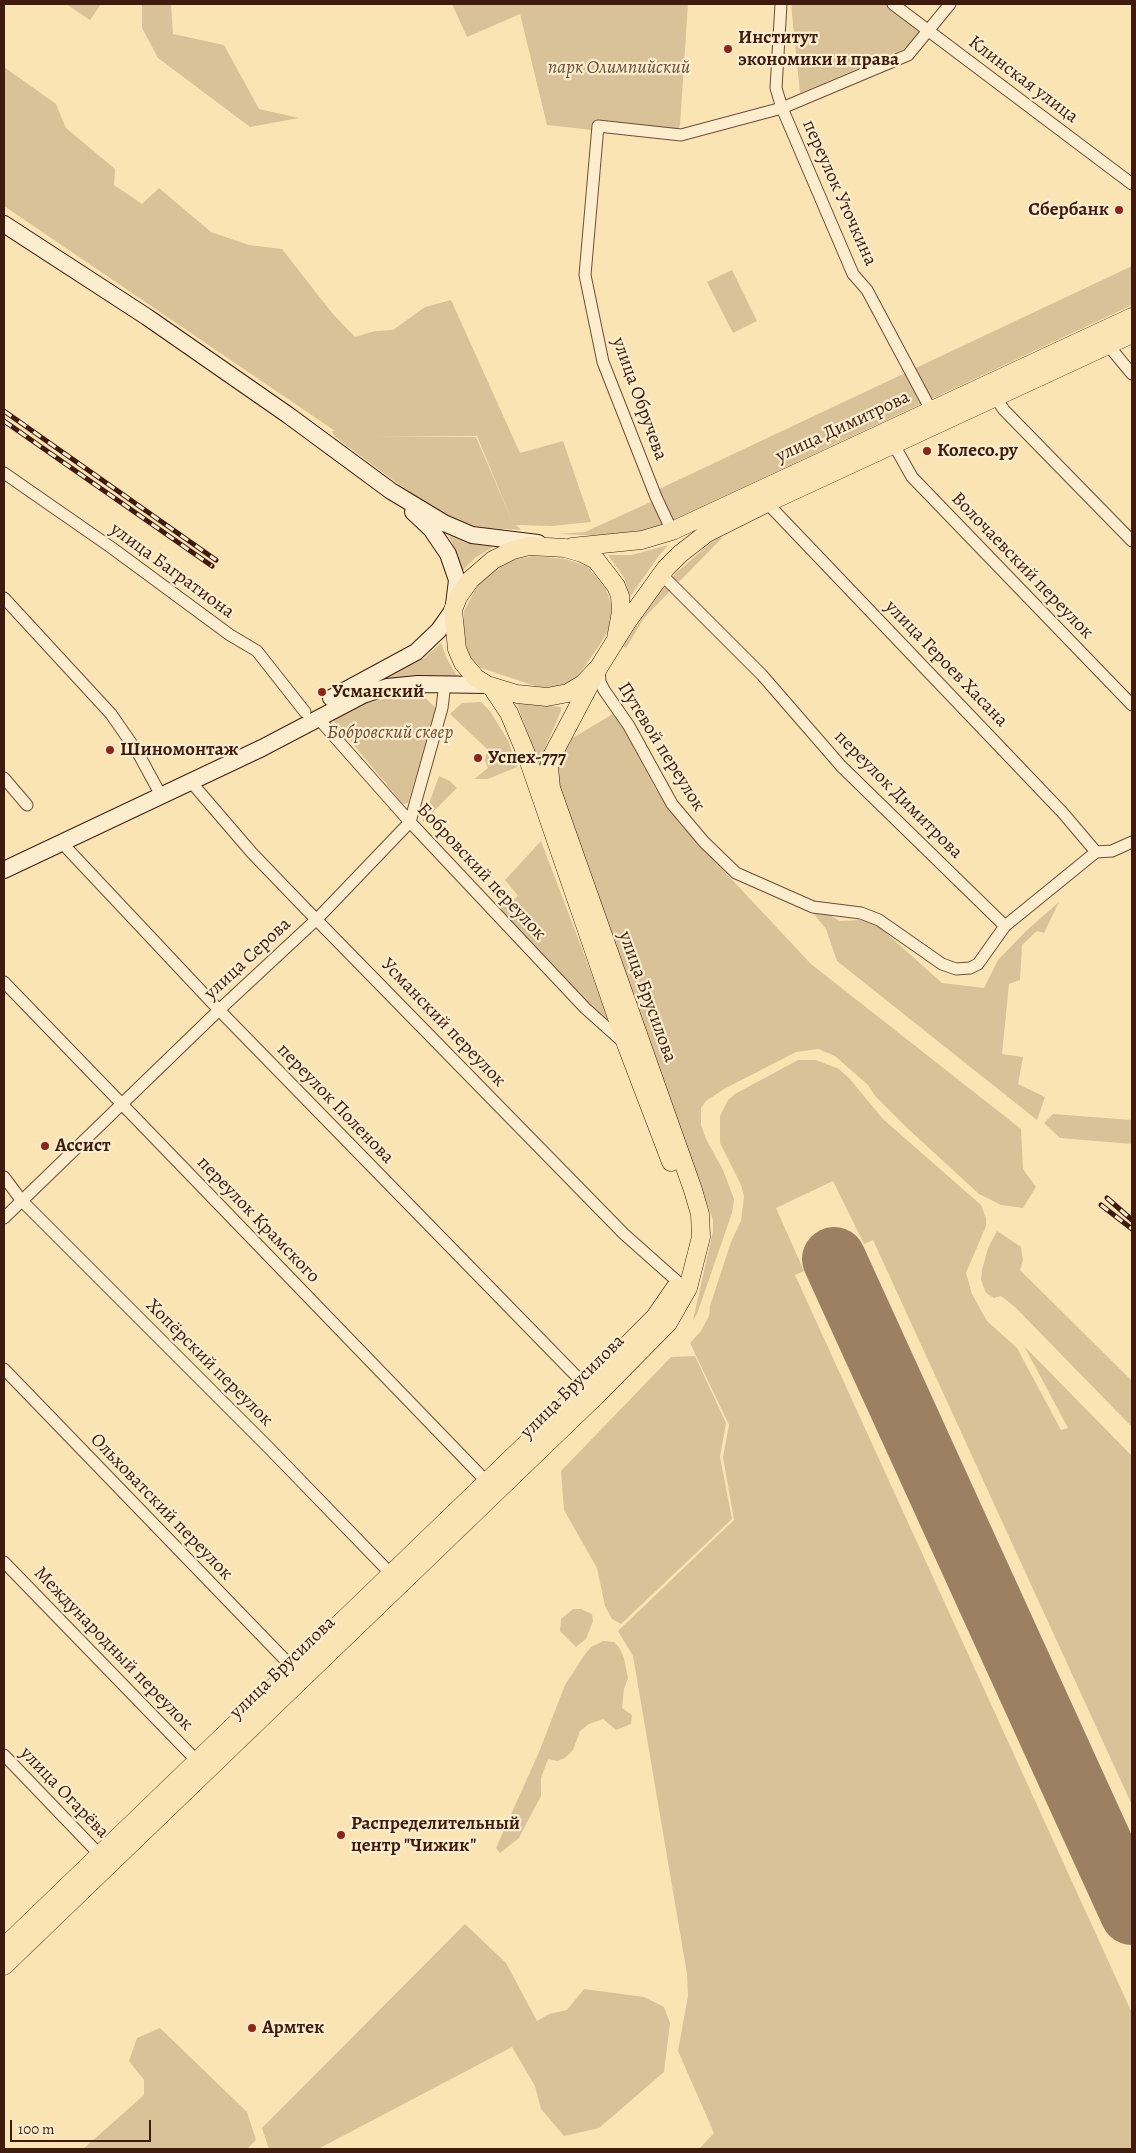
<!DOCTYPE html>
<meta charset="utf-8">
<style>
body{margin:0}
#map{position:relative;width:1136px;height:2153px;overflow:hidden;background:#fae4b4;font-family:Alegreya,serif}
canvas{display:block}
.frame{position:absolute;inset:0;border:5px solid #3e1b0e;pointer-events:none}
.scale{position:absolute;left:10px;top:2120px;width:141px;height:22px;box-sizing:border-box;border:2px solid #3e1b0e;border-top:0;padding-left:6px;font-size:15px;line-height:18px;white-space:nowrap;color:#3e1b0e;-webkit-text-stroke:4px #fcedce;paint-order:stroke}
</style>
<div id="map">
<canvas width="1136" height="2153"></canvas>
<div class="frame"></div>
<div class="scale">100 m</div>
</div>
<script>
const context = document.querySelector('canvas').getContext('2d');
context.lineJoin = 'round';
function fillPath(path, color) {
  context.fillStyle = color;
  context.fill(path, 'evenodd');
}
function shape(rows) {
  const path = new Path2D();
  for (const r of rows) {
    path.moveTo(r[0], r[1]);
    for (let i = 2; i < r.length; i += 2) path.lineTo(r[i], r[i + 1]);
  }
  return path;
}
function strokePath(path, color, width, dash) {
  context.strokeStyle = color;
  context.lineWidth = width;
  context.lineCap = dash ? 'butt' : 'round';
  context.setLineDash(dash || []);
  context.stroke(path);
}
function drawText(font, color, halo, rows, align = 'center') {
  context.font = font + ' Alegreya,serif';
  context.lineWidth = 4.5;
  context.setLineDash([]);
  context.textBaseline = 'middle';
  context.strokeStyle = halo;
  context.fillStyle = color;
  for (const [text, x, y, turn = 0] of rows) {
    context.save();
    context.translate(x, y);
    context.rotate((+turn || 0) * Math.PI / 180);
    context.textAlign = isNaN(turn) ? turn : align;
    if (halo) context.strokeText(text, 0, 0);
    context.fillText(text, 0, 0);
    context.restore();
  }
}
const green = shape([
 [66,4,101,4,90,20],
 [142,4,171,4,173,34,224,45,259,109,299,118,250,127,158,58,142,28],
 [452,4,688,4,680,125,673,139,547,125,520,14,467,37],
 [791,4,899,4,926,25,904,49,800,93],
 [4,67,56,104,66,128,115,169,114,185,142,204,159,188,211,232,249,245,282,249,332,313,355,337,375,331,393,330,425,307,451,300,520,453,563,441,591,522,552,526,516,525,521,530,485,528,463,524,424,503,335,437,332,431,335,431,4,206],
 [373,436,477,436,512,521,476,437],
 [1132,266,1132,305,671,521,657,490],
 [732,270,757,321,733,333,707,282],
 [655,500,666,523,649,530,610,536,558,534,585,532],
 [722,533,721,539,681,580,676,582,673,577,676,573],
 [448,535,467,543,493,547,475,558,462,571,458,554],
 [668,545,658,557,630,597,625,579,608,555,632,555],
 [533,556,566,559,588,567,606,589,611,604,611,626,599,646,577,677,567,684,556,687,538,687,481,668,471,658,464,641,464,611,479,583,501,566,513,560],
 [668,586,672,589,644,618,626,648,623,646,660,590],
 [441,643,447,659,457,676,382,681,424,658],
 [390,697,425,698,436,708,408,803,403,804,333,720,367,703],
 [481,702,490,711,509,742,517,767,488,779,474,779,488,768,485,761,487,749,450,714,462,703],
 [520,703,561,707,561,711,541,757,537,758,517,704],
 [613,714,623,728,656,790,678,822,811,964,1021,1129,1023,1169,1036,1187,1023,1208,1001,1205,979,1194,905,1126,875,1096,868,1085,835,1056,818,1049,796,1052,724,1089,706,1101,701,1108,701,1125,706,1139,723,1170,734,1199,732,1213,697,1314,693,1320,713,1231,713,1220,558,784,558,766,564,743],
 [439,776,450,781,457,788,422,823],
 [541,841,612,1028,606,1032,523,934,498,911,518,896,505,880],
 [1059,902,1044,933,1037,931,1022,945,1020,980,1009,984,1002,1054,1023,1057,1018,1084,1045,1097,1037,1120,837,961,826,929,813,913,823,911,840,921,861,920,876,924,942,983,984,988,998,960,1026,931],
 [798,1060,816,1060,839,1069,849,1078,883,1119,981,1205,986,1218,986,1226,966,1273,972,1294,987,1321,1017,1348,1061,1430,1068,1428,1024,1346,1132,1456,1132,1805,873,1240,864,1244,833,1181,776,1208,804,1271,795,1275,1132,2013,1132,2149,699,2149,714,2133,678,2051,688,1996,687,1974,633,1656,618,1631,734,1520,723,1457,729,1425,690,1343,701,1331,709,1316,710,1306,731,1242,741,1221,744,1196,741,1185,720,1143,720,1116,728,1100,735,1094],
 [1053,1114,1132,1120,1132,1144,1060,1138,1044,1123],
 [997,1231,1021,1247,1023,1260,1020,1270,1132,1381,1132,1427,1015,1307,1001,1296,994,1298,986,1293,981,1280,982,1270,988,1248],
 [695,1356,726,1423,720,1457,732,1519,621,1624,612,1619,605,1606,597,1568,564,1510,561,1471,671,1357],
 [573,1609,581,1609,592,1614,593,1621,586,1639,576,1647,560,1631,561,1619],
 [603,1641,614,1642,619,1647,624,1658,628,1678,624,1689,622,1708,632,1715,631,1724,616,1730,603,1719,589,1724,580,1731,573,1750,565,1758,557,1761,548,1759,541,1778,541,1796,523,1830,519,1838,500,1853,496,1848,539,1752,565,1685,585,1654,591,1647],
 [465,1924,506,1963,537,2021,549,2014,567,2010,584,1989,644,1997,664,2007,670,2023,664,2072,599,2128,564,2136,541,2109,535,2086,512,2047,318,2149,269,2149,262,2128],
 [160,2028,247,2112,256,2140,247,2149,83,2149,144,2095,144,2080,129,2061,137,2038]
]);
const runway = shape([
 [834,1259,1132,1913]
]);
const street = shape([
 [781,4,776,88,782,108,853,274,867,290,931,410],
 [893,4,1132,184],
 [1108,345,1132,374],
 [995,397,1004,410,1132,541],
 [894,445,912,477,1132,705],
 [4,473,112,548,230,635,257,651,305,712],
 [767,503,1063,813,1096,852],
 [672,531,656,497,603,362,585,275,598,126,681,135,782,108,908,55,950,4],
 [661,574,762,675,841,766,1005,926],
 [4,598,111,714,138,753,157,788],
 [599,669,600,682,604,690,629,726,672,804,704,842,736,873,813,907,861,913,879,920,942,964,956,969,970,968,978,964,1005,926,1096,852,1112,851,1132,842],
 [317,717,410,822,585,1008,624,1043],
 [4,778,27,805],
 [191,782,252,853,304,907,624,1234,678,1282],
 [62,843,219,1010,586,1386],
 [4,982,487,1482],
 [4,1177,22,1201,270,1449,392,1575],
 [4,1218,219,1010,318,918,410,822,442,708,445,683],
 [4,1369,293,1668],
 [4,1562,197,1761],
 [4,1755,100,1855]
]);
const secondary = shape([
 [4,224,147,317,288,415,391,491,444,523,472,535,538,543],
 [413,512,431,529,448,554,457,580,454,605],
 [331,698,416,652,439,630,453,610],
 [4,870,262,748,363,695,387,687,418,684,487,685]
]);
const primary = shape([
 [572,547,642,540,672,531,1132,317],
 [616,639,621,612,620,596,616,586,596,560,582,553,565,548,529,546,513,550,493,560,471,579,458,597,453,610,457,649,463,663,476,678,487,685,517,694,547,697,568,693,583,684,599,667,627,622,666,568,680,554,707,533,767,503,1132,334],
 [491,686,509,713,527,756,626,1044,671,1162],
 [4,1947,586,1386,655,1317,675,1288],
 [4,1966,596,1396,668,1323,688,1288,701,1237,700,1214,693,1190,551,788,549,767,551,758,599,667]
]);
const rail = shape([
 [4,411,216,560],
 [4,421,212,566],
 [1107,1198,1132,1220],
 [1101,1205,1132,1229]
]);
const markers = [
 [728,49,5,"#8f2418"],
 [1119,210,5,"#8f2418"],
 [927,451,5,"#8f2418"],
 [322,692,5,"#8f2418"],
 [110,750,5,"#8f2418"],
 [478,758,5,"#8f2418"],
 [45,1146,5,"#8f2418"],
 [341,1835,5,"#8f2418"],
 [252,2028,5,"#8f2418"]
];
const poiNames = [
 ["Институт",738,38],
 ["экономики и права",738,60],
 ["Сбербанк",1109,210,"right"],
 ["Колесо.ру",937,451],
 ["Усманский",332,692],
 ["Шиномонтаж",120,750],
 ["Успех-777",488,758],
 ["Ассист",55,1146],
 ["Распределительный",351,1824],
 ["центр \"Чижик\"",351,1846],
 ["Армтек",262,2028]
];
const parkNames = [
 ["парк Олимпийский",619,68],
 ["Бобровский сквер",390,733]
];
const streetNames = [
 ["Клинская улица",1023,80,37],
 ["переулок Уточкина",839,193,66],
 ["улица Обручева",639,399,70],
 ["улица Димитрова",843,427,-25],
 ["Волочаевский переулок",1022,566,46],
 ["улица Багратиона",172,571,36],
 ["улица Героев Хасана",946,664,46],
 ["Путевой переулок",661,747,58],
 ["переулок Димитрова",898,795,45],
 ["Бобровский переулок",481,872,47],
 ["улица Серова",248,959,-43],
 ["улица Брусилова",647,997,70],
 ["Усманский переулок",443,1023,46],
 ["переулок Поленова",335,1104,46],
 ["переулок Крамского",258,1220,46],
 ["Хопёрский переулок",209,1363,45],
 ["улица Брусилова",573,1387,-45],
 ["Ольховатский переулок",161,1507,46],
 ["Международный переулок",113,1649,46],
 ["улица Брусилова",283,1668,-44],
 ["улица Огарёва",64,1793,46]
];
fillPath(green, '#dac298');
strokePath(runway, '#9c8061', 64);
strokePath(street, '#6d4d38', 13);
strokePath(secondary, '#3e1b0e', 18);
strokePath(primary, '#3e1b0e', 19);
strokePath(street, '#fcedce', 11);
strokePath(secondary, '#fcedce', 16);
strokePath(primary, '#fae4b4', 18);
strokePath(rail, '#3e1b0e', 5);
strokePath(rail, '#fcedce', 3, [9]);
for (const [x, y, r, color] of markers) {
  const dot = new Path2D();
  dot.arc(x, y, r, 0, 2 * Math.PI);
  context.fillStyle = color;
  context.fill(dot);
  strokePath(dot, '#fcedce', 2);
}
drawText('bold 19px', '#3e1b0e', '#fcedce', poiNames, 'left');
drawText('italic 19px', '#6d4d37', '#fcedce', parkNames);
drawText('19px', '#3e1b0e', '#fcedce', streetNames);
</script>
